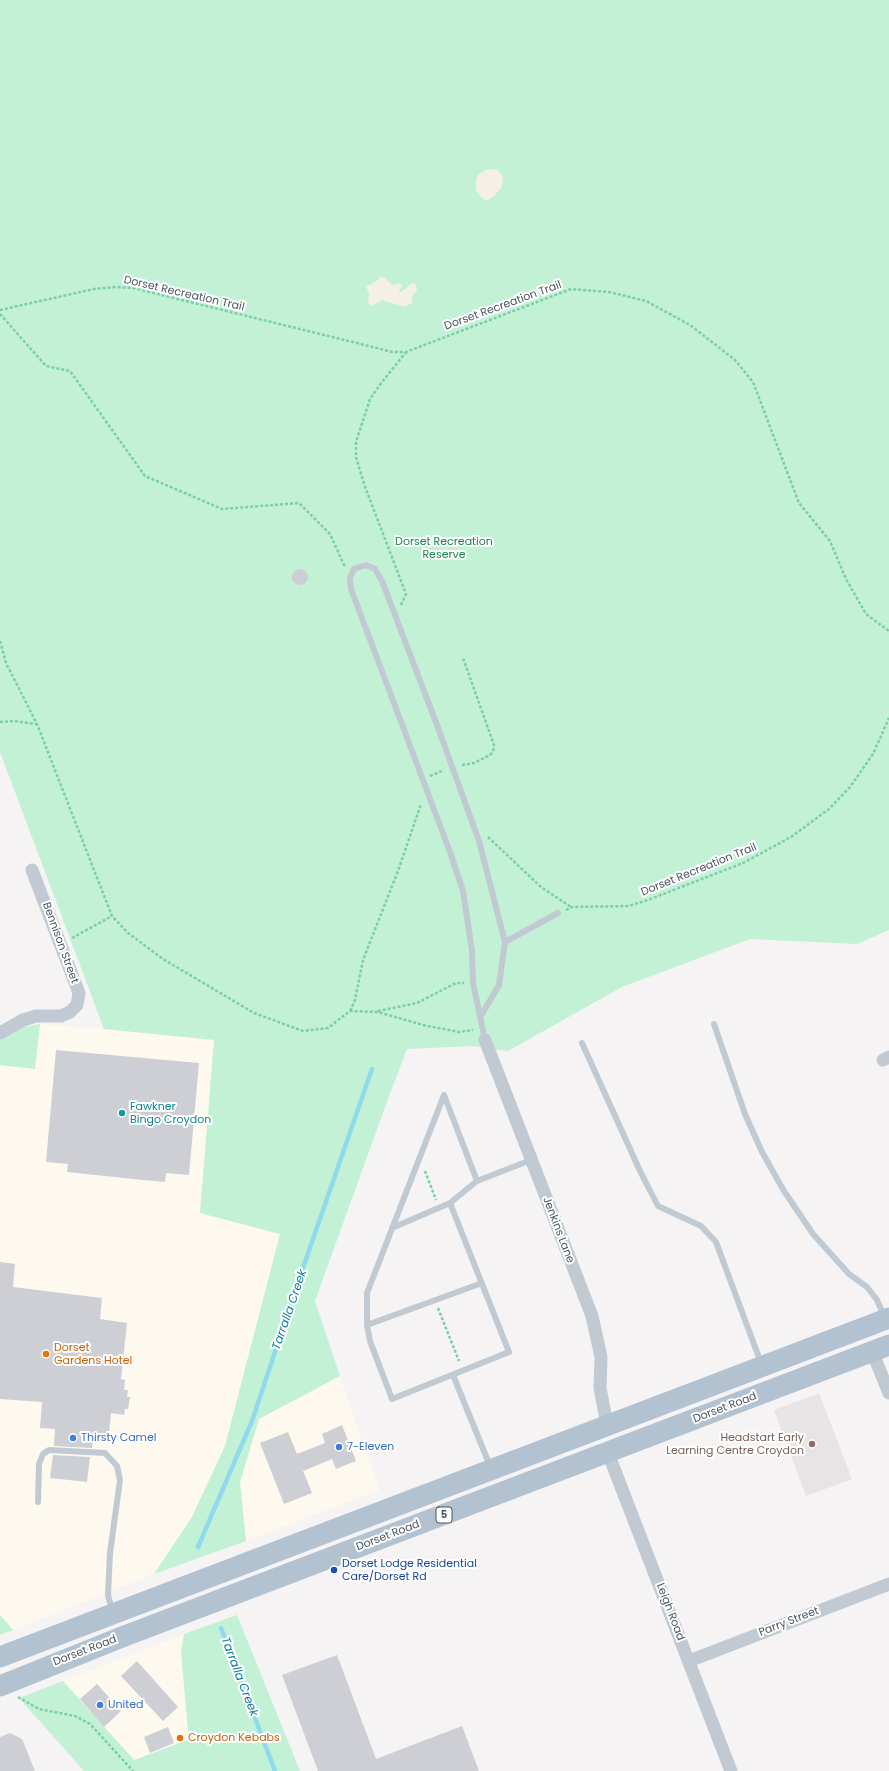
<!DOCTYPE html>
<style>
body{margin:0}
canvas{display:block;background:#f5f3f3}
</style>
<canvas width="889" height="1771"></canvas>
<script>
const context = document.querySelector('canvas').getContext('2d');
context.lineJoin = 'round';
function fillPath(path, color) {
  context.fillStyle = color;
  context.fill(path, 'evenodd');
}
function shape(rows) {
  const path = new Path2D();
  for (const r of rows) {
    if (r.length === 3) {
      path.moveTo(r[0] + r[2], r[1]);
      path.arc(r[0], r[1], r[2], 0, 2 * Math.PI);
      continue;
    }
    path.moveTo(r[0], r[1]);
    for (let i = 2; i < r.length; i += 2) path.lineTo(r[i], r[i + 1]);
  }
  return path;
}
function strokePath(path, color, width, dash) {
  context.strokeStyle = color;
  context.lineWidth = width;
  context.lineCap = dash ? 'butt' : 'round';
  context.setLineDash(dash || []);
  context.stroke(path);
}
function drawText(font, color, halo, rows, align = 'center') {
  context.font = font + ' Poppins,sans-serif';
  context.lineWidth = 4;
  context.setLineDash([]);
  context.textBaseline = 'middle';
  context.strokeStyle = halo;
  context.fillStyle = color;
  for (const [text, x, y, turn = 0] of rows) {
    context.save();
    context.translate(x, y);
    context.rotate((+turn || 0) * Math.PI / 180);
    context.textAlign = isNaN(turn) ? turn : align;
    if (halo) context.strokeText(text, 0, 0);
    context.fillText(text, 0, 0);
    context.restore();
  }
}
const commercial = shape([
 [40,1024,214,1039,200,1213,280,1234,225,1446,192,1517,154,1574,13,1630,0,1615,0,1065,35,1069],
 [340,1376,379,1490,246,1541,240,1482,259,1419],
 [184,1634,181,1653,188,1730,191,1739,134,1760,63,1681]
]);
const education = shape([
 [819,1393,852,1479,806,1496,774,1410]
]);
const green = shape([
 [0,0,889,0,889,930,857,944,750,939,622,987,508,1051,472,1046,407,1049,389,1096,315,1301,340,1376,259,1419,240,1482,246,1541,154,1574,192,1517,225,1446,280,1234,200,1213,214,1040,104,1029,0,752],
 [40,1024,35,1069,0,1065,0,1040,23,1027],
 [0,1615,13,1630,0,1635],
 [237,1615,300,1771,84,1771,19,1698,63,1681,134,1760,190,1739,188,1730,181,1653,184,1634]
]);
const sand = shape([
 [492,169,498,170,503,177,502,187,494,196,486,201,481,197,476,190,476,181,478,175,486,170],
 [381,277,385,278,391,284,395,285,398,283,401,284,402,287,398,291,401,292,412,283,416,285,417,290,412,297,412,303,405,307,382,300,372,306,368,303,369,294,366,286,372,284]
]);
const stream = shape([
 [198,1547,252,1421,304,1265,372,1069],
 [221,1628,275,1771]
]);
const building = shape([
 [300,577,8],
 [56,1050,199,1063,189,1175,166,1173,165,1182,143,1180,67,1172,68,1164,46,1162],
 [0,1262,15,1264,13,1287,102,1298,100,1319,127,1323,121,1379,125,1380,124,1390,128,1390,127,1397,130,1397,128,1409,125,1409,124,1415,111,1413,108,1442,93,1439,92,1448,54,1446,55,1429,40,1428,42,1402,0,1399],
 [342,1425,356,1461,336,1469,332,1459,303,1471,312,1493,284,1504,260,1443,288,1432,297,1454,325,1443,322,1434],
 [53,1455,90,1457,87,1482,50,1478],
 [337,1655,376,1759,462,1726,479,1771,318,1771,282,1675],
 [137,1661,178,1707,163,1721,121,1676],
 [97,1684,121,1711,104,1727,80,1699],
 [168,1727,174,1743,150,1753,144,1737],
 [10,1733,22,1739,35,1771,0,1771,0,1737]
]);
const path = shape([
 [0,310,94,289,115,287,133,288,373,347,392,352,406,352,571,289,609,292,646,301,690,325,735,360,753,382,799,503,830,541,846,579,866,614,889,631],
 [0,314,46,366,70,371,145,476,222,509,299,503,330,534,345,567],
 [401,605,406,594,364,484,356,457,356,442,370,399,379,386,406,352],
 [0,641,6,663,37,724,112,916,128,933,163,959,254,1013,303,1031,328,1028,350,1011,378,1012,423,1025,459,1032,473,1030],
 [0,722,14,721,36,724],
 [462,765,474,763,490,755,493,751,494,745,463,658],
 [430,776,444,770],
 [488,837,541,887,571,907],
 [566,910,572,907,628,906,648,900,743,863,791,837,829,809,850,787,873,754,889,718],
 [72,938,112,916],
 [350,1011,355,1000,363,960,398,871,421,804],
 [378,1011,417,1003,456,983,464,983],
 [425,1171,436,1200],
 [438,1308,459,1361],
 [18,1697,39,1709,75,1716,90,1724,133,1771]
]);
const service = shape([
 [505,942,558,913],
 [481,1016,499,985,505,942,479,841,437,725,382,581,375,569,366,565,354,569,350,578,351,589,450,852,463,891,472,951,473,983,485,1040],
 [714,1024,745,1114,762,1152,784,1191,813,1234,849,1274,867,1287,877,1300,884,1316],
 [582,1043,640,1171,658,1206,701,1226,716,1242,761,1363],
 [450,1203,509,1352,392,1399,370,1341,367,1325,367,1293,444,1095,477,1181],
 [392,1228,450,1203,477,1181,531,1160],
 [367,1325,482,1283],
 [453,1375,490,1466],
 [38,1502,39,1464,43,1454,49,1450,105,1453,117,1466,120,1480,110,1553,108,1595,112,1610]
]);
const minor = shape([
 [0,1033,23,1020,36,1016,61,1016,70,1012,77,1005,79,993,32,870],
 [485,1040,592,1316,601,1357,600,1388,607,1425],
 [883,1060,889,1057],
 [872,1351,889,1393],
 [608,1453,731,1771],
 [689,1661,889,1584]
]);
const primary = shape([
 [0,1657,889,1318],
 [0,1686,122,1637,889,1345]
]);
const markers = [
 [122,1113,4,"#0f9aa8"],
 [46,1354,4,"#e8710a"],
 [73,1438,4,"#3f7fe0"],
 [812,1444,4,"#8d6e63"],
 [339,1447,4,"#3f7fe0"],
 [334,1570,4,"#1a4fb4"],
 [100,1705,4,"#3f7fe0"],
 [180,1738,4,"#e8710a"]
];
const shields = [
 [444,1515,16]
];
const shieldNames = [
 ["5",444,1515]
];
const streetNames = [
 ["Dorset Recreation Trail",184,294,13],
 ["Dorset Recreation Trail",503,306,-20],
 ["Dorset Recreation Trail",699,870,-22],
 ["Bennison Street",60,943,70],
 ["Jenkins Lane",558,1230,69],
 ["Dorset Road",725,1408,-21],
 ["Dorset Road",388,1536,-21],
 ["Leigh Road",670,1612,69],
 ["Parry Street",789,1622,-21],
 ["Dorset Road",85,1651,-21]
];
const parkNames = [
 ["Dorset Recreation",444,542],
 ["Reserve",444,555]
];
const cultureNames = [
 ["Fawkner",130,1107],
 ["Bingo Croydon",130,1120]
];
const foodNames = [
 ["Dorset",54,1348],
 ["Gardens Hotel",54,1361],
 ["Croydon Kebabs",188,1738]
];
const shopNames = [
 ["Thirsty Camel",81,1438],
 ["7-Eleven",347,1447],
 ["United",108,1705]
];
const educationNames = [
 ["Headstart Early",804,1438],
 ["Learning Centre Croydon",804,1451]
];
const transitNames = [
 ["Dorset Lodge Residential",342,1564],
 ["Care/Dorset Rd",342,1577]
];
const waterNames = [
 ["Tarralla Creek",290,1310,-71],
 ["Tarralla Creek",239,1677,69]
];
fillPath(commercial, '#fdf9ef');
fillPath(education, '#e6e4e5');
fillPath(green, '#c3f1d5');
fillPath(sand, '#f5f0e5');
strokePath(stream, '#90daee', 4.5);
fillPath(building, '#cdcfd5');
strokePath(path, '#7ad0a6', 2.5, [3, 2]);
strokePath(service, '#c1cad2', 6);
strokePath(minor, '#c1cad2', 13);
strokePath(primary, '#b3c2d1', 21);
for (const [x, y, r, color] of markers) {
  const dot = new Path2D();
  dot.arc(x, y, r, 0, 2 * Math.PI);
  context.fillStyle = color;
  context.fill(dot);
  strokePath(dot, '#fff', 1.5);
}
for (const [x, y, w] of shields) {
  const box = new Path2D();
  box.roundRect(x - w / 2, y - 8, w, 16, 3);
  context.fillStyle = '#fff';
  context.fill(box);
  strokePath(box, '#4a5661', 1);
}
drawText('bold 10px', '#4a5661', null, shieldNames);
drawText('11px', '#4a5661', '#fff', streetNames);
drawText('11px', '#17864f', '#fff', parkNames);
drawText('11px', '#0d838f', '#fff', cultureNames, 'left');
drawText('11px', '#c56008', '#fff', foodNames, 'left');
drawText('11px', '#366cbe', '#fff', shopNames, 'left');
drawText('11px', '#785e54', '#fff', educationNames, 'right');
drawText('11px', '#164399', '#fff', transitNames, 'left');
drawText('italic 12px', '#0c7c9b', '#fff', waterNames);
</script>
